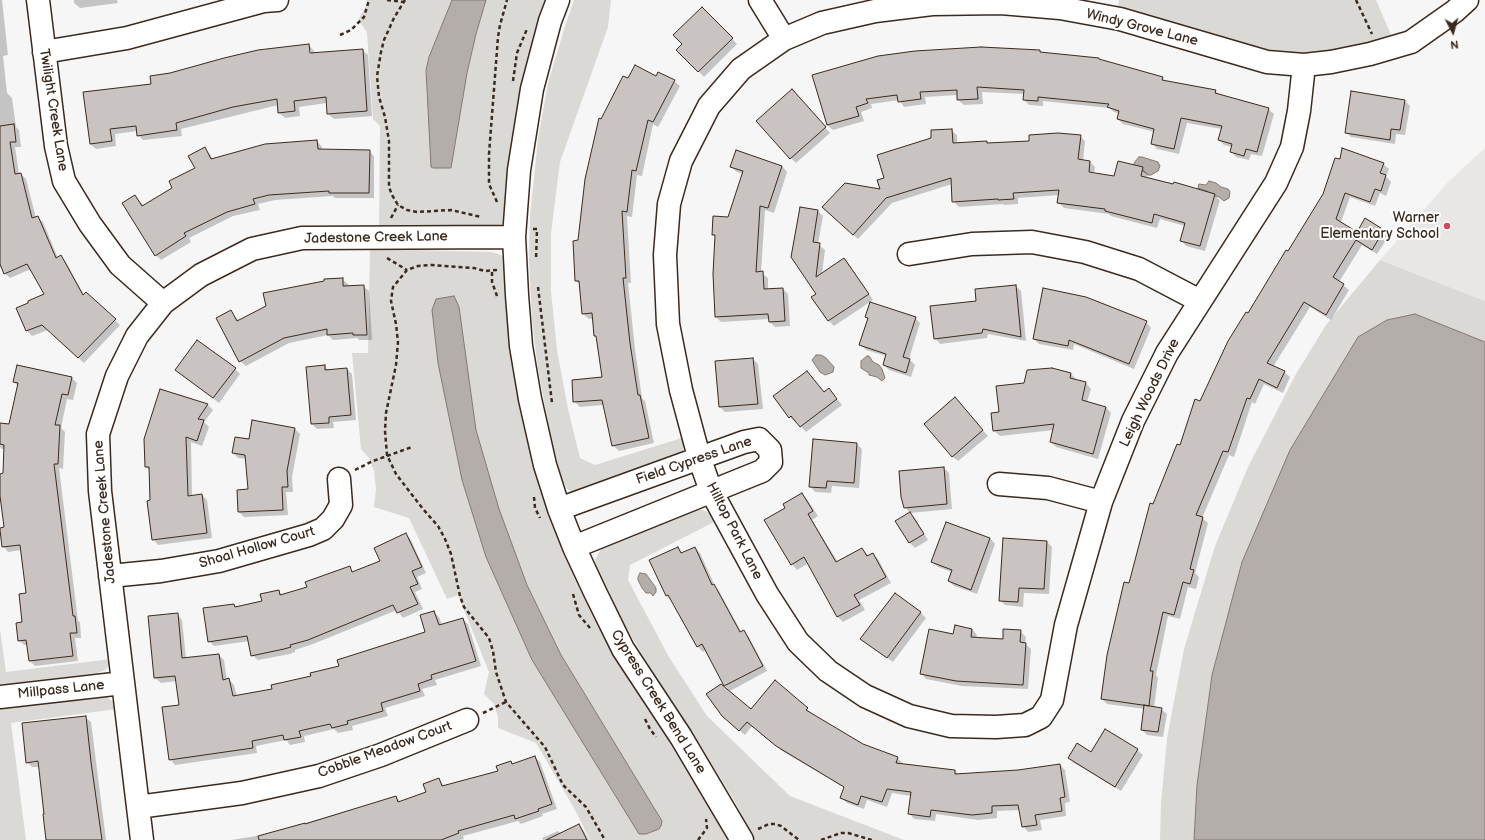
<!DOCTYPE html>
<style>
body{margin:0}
#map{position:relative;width:1485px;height:840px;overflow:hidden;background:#f7f6f6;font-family:"Balsamiq Sans",sans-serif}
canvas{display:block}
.north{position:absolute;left:1433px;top:12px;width:40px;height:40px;-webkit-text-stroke:3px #fff;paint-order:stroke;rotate:174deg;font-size:11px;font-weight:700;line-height:16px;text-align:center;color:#3b2a1e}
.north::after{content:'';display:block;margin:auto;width:14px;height:18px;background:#3b2a1e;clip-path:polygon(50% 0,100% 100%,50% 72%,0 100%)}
</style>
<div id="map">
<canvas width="1485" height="840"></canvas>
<div class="north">N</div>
</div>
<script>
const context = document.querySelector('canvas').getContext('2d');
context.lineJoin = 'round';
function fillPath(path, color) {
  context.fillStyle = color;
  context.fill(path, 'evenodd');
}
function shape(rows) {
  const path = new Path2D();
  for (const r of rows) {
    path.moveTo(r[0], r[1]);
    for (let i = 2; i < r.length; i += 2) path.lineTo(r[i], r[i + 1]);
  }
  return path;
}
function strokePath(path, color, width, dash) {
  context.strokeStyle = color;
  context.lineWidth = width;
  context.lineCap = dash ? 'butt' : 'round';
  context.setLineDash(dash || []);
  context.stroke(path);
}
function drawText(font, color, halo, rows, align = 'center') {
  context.font = font + ' "Balsamiq Sans",sans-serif';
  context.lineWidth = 4;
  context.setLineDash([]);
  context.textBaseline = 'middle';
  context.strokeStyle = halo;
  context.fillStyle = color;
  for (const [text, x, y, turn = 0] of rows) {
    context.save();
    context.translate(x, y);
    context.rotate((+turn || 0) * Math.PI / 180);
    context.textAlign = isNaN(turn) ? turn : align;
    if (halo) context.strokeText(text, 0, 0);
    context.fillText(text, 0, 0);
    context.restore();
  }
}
const built = shape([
 [1485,148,1485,301,1380,260,1449,181]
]);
const green = shape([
 [367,0,452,0,429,57,426,70,429,116,451,168,467,73,476,34,486,0,550,0,507,219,499,227,379,227,380,126,373,119,367,32,358,20,366,6],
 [574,0,611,0,608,27,560,162,551,233,551,291,557,350,568,409,580,458,595,465,685,437,685,445,681,454,577,494,568,490,562,481,550,434,538,369,532,320,529,260,530,216,538,139,548,83,566,23],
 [1119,0,1376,0,1392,37,1357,47,1323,53,1297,54,1272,52,1240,44,1118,8],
 [370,249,491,252,499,254,505,258,537,467,685,763,726,833,727,840,590,840,574,808,536,743,498,728,498,717,494,704,484,694,489,672,458,595,447,599,409,518,374,507,376,489,374,471,369,458,361,449,352,353,368,353],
 [1380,260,1485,301,1485,840,1160,840,1161,803,1167,738,1184,649,1215,546,1248,467,1296,374,1326,325],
 [698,510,703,510,712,515,716,521,630,565,628,580,669,657,707,716,790,796,904,840,755,840,735,802,705,753,645,660,618,613,598,572,595,560,599,552,605,544],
 [0,629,6,672,111,659,109,665,105,670,97,673,0,685],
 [102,695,108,698,116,704,117,709,11,723,26,840,0,840,0,708]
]);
const water = shape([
 [452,0,486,0,476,34,467,73,451,168,433,168,431,167,426,70,429,57,452,0],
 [1139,157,1142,157,1158,162,1160,166,1158,171,1151,175,1148,175,1143,171,1137,168,1134,163,1139,157],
 [1209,181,1216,183,1221,187,1228,189,1230,192,1229,198,1224,201,1219,197,1212,195,1207,191,1198,188,1199,184,1206,185,1209,181],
 [454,296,459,307,476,430,499,509,527,585,561,655,662,821,661,826,659,829,646,834,639,834,532,660,486,557,462,480,438,363,432,310,436,299,454,296],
 [1415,314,1485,342,1485,840,1194,840,1197,785,1212,675,1242,562,1290,450,1358,337,1387,320,1415,314],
 [816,355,821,355,826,358,834,367,833,372,825,375,820,372,812,360,816,355],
 [867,356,869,356,873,362,879,365,882,369,885,378,882,381,877,377,869,375,869,373,861,368,861,361,867,356],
 [640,573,646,574,656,588,656,592,653,596,651,593,646,593,642,588,638,580,638,577,640,573]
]);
const shadow = shape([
 [0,0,2,0,8,55,3,56,7,93,12,98,16,127,19,130,21,147,15,147,19,174,21,174,26,179,36,218,37,217,43,222,58,258,61,256,66,262,84,295,86,293,120,325,84,363,48,330,32,336,27,331,18,309,45,295,31,269,10,278,5,273,2,266,0,267],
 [74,0,117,0,118,3,80,8,74,3],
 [702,8,737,44,704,77,678,50,683,44],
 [309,45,314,51,315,53,362,50,368,55,372,116,334,119,328,114,327,103,299,107,300,116,285,118,279,113,278,105,181,129,182,136,143,140,138,135,137,131,115,134,116,146,96,149,90,144,152,85,170,74],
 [309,50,311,50,312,57,310,58],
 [1040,51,1042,53,1099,59,1101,61,1162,78,1166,82,1215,91,1220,95,1268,109,1274,114,1262,156,1251,154,1249,160,1236,157,1231,151,1232,147,1224,145,1219,140,1222,129,1187,123,1179,154,1157,149,1152,143,1155,132,1123,124,1118,119,1120,114,1114,112,1109,108,1043,101,1043,106,1029,105,1024,100,1024,94,982,92,983,104,964,105,958,100,958,95,925,97,926,104,904,107,899,100,871,104,872,108,861,112,864,121,833,130,827,125,813,76],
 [656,78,674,81,680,86,658,127,653,124,642,176,637,175,632,217,627,216,631,283,628,283,635,349,642,398,645,401,654,443,619,451,613,445,604,405,580,407,574,401,603,378,597,338,595,336,593,319,589,319,583,314,581,285,576,281,579,241,602,120,629,80],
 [797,96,830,133,796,163,791,158],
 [1405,101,1410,106,1405,135,1396,134,1395,144,1351,137,1346,132],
 [951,130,957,135,957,144,986,142,988,144,1030,141,1080,136,1085,141,1083,161,1090,162,1095,167,1094,174,1115,177,1142,168,1148,174,1146,179,1214,195,1220,200,1205,251,1186,246,1181,240,1185,226,1160,219,1157,228,1111,216,1109,214,1064,208,1058,202,1059,195,1018,198,1018,204,1004,205,1003,204,959,207,953,201,952,184,892,203,858,239,829,212,882,190,886,178,932,139],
 [317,141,322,147,322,150,369,151,374,156,374,198,335,198,333,196,275,200,258,204,260,210,233,216,189,238,191,242,161,260,156,255,135,196,144,206,174,188,196,168,205,149,210,154,213,159],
 [736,152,782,166,787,172,774,213,765,210,761,273,768,278,768,289,783,289,788,294,790,326,775,327,770,322,769,319,721,322,716,317,716,237,713,234,729,218,743,174,737,172,731,167],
 [1383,164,1389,169,1386,176,1391,182,1386,196,1380,193,1375,206,1350,197,1341,222,1357,233,1383,231,1389,236,1377,254,1362,245,1339,282,1349,290,1331,320,1310,307,1273,367,1284,372,1290,377,1283,393,1264,384,1255,404,1252,402,1234,457,1229,455,1202,518,1208,523,1195,573,1199,577,1196,589,1188,587,1180,619,1168,616,1156,675,1158,678,1154,708,1161,709,1167,714,1163,737,1147,735,1142,730,1145,709,1107,704,1102,699,1130,584,1153,505,1201,402,1248,314,1324,195],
 [818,211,823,216,818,244,825,250,822,274,844,259,849,264,873,300,834,326,829,321,817,294,792,257],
 [342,279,348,284,348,287,363,286,369,291,372,340,359,340,357,338,333,340,328,335,289,343,246,366,240,361,231,311,239,321],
 [1016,286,1021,291,1026,341,988,334,987,338,940,344,935,338,977,302,976,290],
 [866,317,915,318,920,323,909,359,915,365,911,377,889,370,884,365,886,356,866,350,860,344,868,320],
 [1146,322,1151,328,1134,369,1074,344,1073,350,1039,344,1034,339],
 [753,359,758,364,763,409,725,412,720,407],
 [325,366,328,370,347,369,352,374,356,420,333,422,334,428,317,429,312,424],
 [235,369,240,374,219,403,176,370],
 [807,372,824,393,829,389,842,405,806,432,796,421,795,422,790,417],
 [1071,374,1076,379,1076,380,1086,383,1091,389,1087,402,1106,407,1111,413,1098,459,1056,447,1051,442,1054,430,1000,436,994,431,992,414,1000,413],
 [72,378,77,383,73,400,67,399,61,428,65,432,63,469,59,468,78,621,80,622,81,638,75,638,78,661,35,666,30,661,28,645,24,645,19,640,23,623,27,594,21,550,8,552,3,546,5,528,1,499,0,499,0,475,4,474,5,449,2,449,0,447,0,424,10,425,19,387,14,382],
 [161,390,208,405,213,410,204,422,209,427,202,446,191,442,192,496,202,495,207,500,212,538,158,545,153,539,150,471,146,467],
 [960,404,988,436,958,461,952,456],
 [295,429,300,434,292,477,293,492,286,492,288,515,244,517,239,512,238,491,249,490,247,459,238,458,233,453,249,440],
 [814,440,857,444,862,449,859,488,832,486,831,493,815,492,810,486],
 [944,468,949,473,952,509,910,513,905,507],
 [802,494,807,499,818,516,812,520,838,562,862,549,869,556,873,554,878,559,891,583,859,600,865,610,843,622,838,617,809,563,797,570,792,564,786,508],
 [910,513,915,518,928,540,915,548,910,543,897,521],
 [406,534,411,540,426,573,417,577,422,589,415,592,423,609,403,618,397,610,313,644,295,650,295,652,290,654,258,660,252,655,250,641,214,646,209,641,234,605,236,607,263,602,279,592,283,595,308,587,349,568,354,573,381,562],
 [990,538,995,544,977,594,954,586,949,581,952,572,938,567,932,562],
 [1047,542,1052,547,1049,594,1024,593,1023,607,1005,605,1000,600],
 [678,548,683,553,695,548,700,553,716,588,719,591,742,633,744,632,749,637,767,671,730,691,725,686,706,650,703,652,698,647,672,601,667,596],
 [434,612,439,617,442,625,462,619,468,624,481,666,435,680,437,685,422,689,425,696,385,708,388,716,352,726,353,730,338,733,334,729,304,736,305,742,290,745,286,740,256,746,257,753,175,765,170,759,180,705,177,681,161,683,155,678,177,614,182,620,186,658,219,655,224,660,227,680,229,679,234,685,237,696,273,690,312,677,426,633],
 [920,612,926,618,893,662,867,644],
 [972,629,977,635,976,638,1004,640,1020,631,1026,637,1025,644,1031,649,1028,689,962,686,926,679,921,673,954,635],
 [807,709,812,714,811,715,862,745,897,758,903,763,902,765,955,771,958,774,1018,771,1060,765,1065,770,1070,802,1065,803,1066,816,1040,820,1042,830,1028,832,1023,826,1020,810,997,811,997,818,978,820,936,814,935,821,914,819,909,813,911,796,892,793,887,807,867,800,864,809,847,803,841,798,845,788,782,751,752,726,745,735,728,721,751,710],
 [85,717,91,722,106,840,47,840,40,767,32,767,27,762],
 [1137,750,1143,755,1121,791,1074,763,1069,758,1091,753],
 [535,757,540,762,557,809,542,814,543,816,521,824,518,821,463,836,464,839,460,840,231,840,263,835,396,797,401,802,427,793,439,779,445,787,499,772,510,762,513,765],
 [579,825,584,831,589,840,543,840,542,838,558,831,561,834]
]);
const building = shape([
 [702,7,733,38,698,72,676,50,682,44,673,35,702,7],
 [309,44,310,53,363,49,367,111,327,114,326,97,294,101,295,111,278,113,277,99,233,107,176,123,177,130,137,136,136,126,110,129,112,141,90,144,83,92,151,84,150,76,170,73,224,58,258,50,309,44],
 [981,47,1040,50,1040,52,1099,58,1099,59,1163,77,1162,80,1216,90,1215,93,1269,108,1257,152,1246,149,1244,156,1230,152,1232,144,1218,140,1222,126,1181,118,1174,149,1151,144,1154,129,1117,119,1119,111,1107,107,1109,104,1038,97,1038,101,1023,100,1024,90,977,87,978,99,957,100,957,90,920,92,921,99,898,102,897,95,866,99,868,103,856,107,859,116,827,125,812,75,878,56,915,51,981,47],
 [635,65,656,76,658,72,675,80,653,122,648,120,636,171,632,170,627,212,622,211,626,278,623,278,630,343,638,395,640,395,649,438,612,446,602,400,573,402,572,380,602,377,596,336,594,336,592,313,582,314,579,281,575,281,573,241,578,240,585,179,599,118,601,119,623,76,628,78,635,65],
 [792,89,826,127,790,159,756,121,792,89],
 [1351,91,1405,100,1400,130,1391,129,1390,140,1345,133,1351,91],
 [14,124,16,142,10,142,15,174,21,173,32,218,38,216,56,258,61,255,83,295,86,292,116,319,78,358,42,325,26,331,16,308,28,303,28,301,44,294,27,264,4,274,0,264,0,126,14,124],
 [952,129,953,143,987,141,987,143,1029,141,1029,135,1058,133,1081,135,1078,159,1090,161,1089,172,1114,176,1118,161,1143,167,1141,176,1173,184,1174,182,1215,194,1200,246,1180,241,1185,223,1154,214,1152,223,1105,211,1105,209,1057,203,1059,190,1013,193,1014,199,998,200,998,199,952,202,951,178,886,198,853,235,822,207,845,183,880,189,877,180,884,178,877,155,931,138,931,130,952,129],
 [317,140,318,149,370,150,369,193,329,193,329,191,269,195,253,199,255,204,227,212,184,233,186,236,155,256,122,203,135,195,142,206,172,188,169,181,195,168,188,156,205,147,211,159,265,144,317,140],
 [1342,148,1384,163,1380,173,1386,175,1381,191,1375,189,1370,202,1345,193,1336,219,1357,232,1365,218,1384,230,1372,250,1356,240,1333,277,1344,284,1326,315,1304,302,1267,363,1285,371,1277,388,1259,379,1250,399,1247,398,1228,452,1223,451,1196,515,1203,517,1190,569,1194,570,1190,584,1183,582,1174,615,1163,612,1150,671,1153,671,1149,706,1101,699,1107,655,1124,582,1129,583,1150,503,1153,504,1177,444,1180,445,1195,399,1200,401,1228,341,1246,312,1248,313,1286,250,1288,251,1323,194,1335,158,1340,159,1342,148],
 [736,150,782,166,768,208,760,206,756,272,763,271,764,289,783,288,785,321,769,322,768,314,715,317,713,274,715,235,712,235,713,216,728,217,743,171,730,167,736,150],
 [800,207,818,210,813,242,820,243,816,277,844,258,869,294,828,321,811,297,816,294,791,257,800,207],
 [343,278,343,286,364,285,367,335,353,335,353,333,327,335,327,329,284,338,239,362,216,318,231,310,237,321,266,306,263,293,324,281,324,279,343,278],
 [1016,285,1021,337,983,329,982,333,934,339,930,306,976,301,975,289,1016,285],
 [1043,288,1086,297,1147,321,1129,364,1069,340,1068,346,1033,339,1043,288],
 [870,302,916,317,903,357,910,359,906,373,883,365,886,354,859,345,868,318,865,317,870,302],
 [197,340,236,368,213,398,175,370,197,340],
 [753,358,758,404,719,407,715,361,753,358],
 [17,365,72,377,68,395,62,394,55,425,60,425,58,464,54,464,73,616,75,616,77,633,70,633,73,656,29,661,26,640,18,641,16,623,22,622,19,594,26,593,20,545,2,547,0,530,0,528,4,527,0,496,0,474,3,473,4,445,0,444,0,423,9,424,18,383,13,382,17,365],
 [325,365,325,370,347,368,351,415,329,417,329,423,311,424,306,367,325,365],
 [1052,368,1071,373,1070,378,1086,382,1082,400,1106,407,1093,454,1050,442,1054,424,993,431,991,413,999,412,996,386,1024,383,1027,370,1052,368],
 [807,371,824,392,829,388,837,399,800,427,791,416,789,418,773,396,807,371],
 [160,389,208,404,198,419,204,420,197,441,186,437,188,496,202,494,207,533,152,540,147,501,150,500,149,467,145,467,144,439,160,389],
 [955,397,983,430,952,457,924,424,955,397],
 [252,420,295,428,287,471,288,487,282,487,283,510,238,512,237,490,248,489,245,455,232,453,235,437,249,439,252,420],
 [813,439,857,443,854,483,827,481,826,488,809,487,813,439],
 [944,467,947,504,904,508,901,497,899,471,944,467],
 [802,493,813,511,808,514,836,562,862,548,867,556,873,553,886,577,854,595,860,605,837,617,804,557,791,565,764,520,785,508,783,504,802,493],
 [910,512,924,534,909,543,895,521,910,512],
 [946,522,990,538,971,590,948,581,952,570,931,562,946,522],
 [406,533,422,567,412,571,418,584,410,587,418,604,397,613,393,605,308,640,290,645,291,647,284,649,251,656,247,636,208,642,203,608,234,604,235,607,262,601,260,594,279,590,280,595,307,587,305,582,350,566,352,572,380,561,374,548,406,533],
 [1003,538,1047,541,1044,589,1019,588,1018,602,999,601,1003,538],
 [678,547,681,553,695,547,712,585,714,584,740,632,744,630,763,666,724,686,702,644,697,647,668,595,666,596,649,560,678,547],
 [895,593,921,612,887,658,860,639,895,593],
 [434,611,439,625,463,618,476,661,431,675,432,679,418,684,420,691,381,703,383,711,347,721,348,724,332,728,330,724,299,731,301,737,284,740,283,735,252,741,253,748,169,760,162,707,179,705,175,676,154,678,148,616,178,613,182,658,219,654,223,680,229,678,233,696,272,689,271,685,311,676,310,673,339,666,337,660,425,632,420,615,434,611],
 [955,625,972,629,971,637,1003,639,1003,629,1021,630,1020,642,1026,643,1023,685,956,681,920,674,929,629,953,634,955,625],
 [775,680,808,708,806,710,863,744,898,757,896,763,955,770,955,774,1018,770,1060,764,1065,797,1060,798,1062,811,1035,815,1037,825,1022,827,1018,805,992,806,992,813,972,815,931,810,930,817,908,814,911,792,887,789,882,802,861,796,858,805,840,798,844,787,776,746,747,722,739,731,722,716,706,694,721,684,751,709,775,680],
 [1144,705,1162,708,1158,732,1141,730,1144,705],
 [86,716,91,762,102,840,46,840,43,814,44,814,38,761,26,763,22,723,86,716],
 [1105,729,1138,749,1115,787,1068,758,1077,743,1091,752,1105,729],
 [535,756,552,804,538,809,539,811,515,819,514,815,458,831,459,833,441,840,259,840,258,836,305,823,305,824,396,796,398,802,426,792,423,784,439,778,442,786,498,771,496,766,511,761,512,764,535,756],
 [579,824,587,840,546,840,579,824]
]);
const path = shape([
 [387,0,404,2],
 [405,0,394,18,384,40,381,52,377,76,379,97,385,117,389,141,389,187,392,195,398,205,407,210,417,212,451,210,481,217],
 [1356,0,1372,34],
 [340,35,351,30,364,17,369,0],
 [513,81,517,53,527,29],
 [497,202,489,184,489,154,498,37,500,25,507,0],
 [391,218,398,205],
 [533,229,537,229,536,260],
 [387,258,407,270],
 [497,270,485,271,474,268,432,265,418,266,407,270,393,287,391,301,396,324,398,342,396,365,386,413,385,431,387,455,396,474,423,509,438,526,445,539,451,554,460,596,464,607,489,638,493,651,496,672,506,702,545,747,563,785,586,807,605,840],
 [492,272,492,282,497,296],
 [538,287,552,403],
 [355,470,373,461,412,447],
 [534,497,535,508,540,518],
 [573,594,579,615,590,628],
 [483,713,506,702],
 [645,719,650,729,656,737],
 [758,829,769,824,775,824,781,826,799,840],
 [698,840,707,828,706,819],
 [821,840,841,833,848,833,872,840]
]);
const minor = shape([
 [38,0,56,146,64,181,90,224,120,265,163,303],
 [558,0,550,21,532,89,519,170,514,237,517,295,521,346,530,399,545,465,559,509,574,547,595,592,623,649,681,737,742,840],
 [760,0,784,39],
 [44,52,127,38,264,1,277,0],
 [1304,65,1299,111,1292,147,1276,183,1167,353,1133,421,1101,502,1066,625,1052,700,1041,717,1025,725,996,727,951,726,909,716,865,696,828,671,798,642,767,594,711,491,699,457,681,390,668,324,665,255,669,204,681,161,709,106,741,69,784,39,822,23,875,11,932,4,1001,3,1060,8,1120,19,1267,62,1304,65,1331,62,1370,54,1411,42,1455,11,1467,0],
 [909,254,972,244,1032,242,1085,252,1139,269,1200,301],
 [999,484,1048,488,1101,502],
 [559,509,744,442,759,439,770,450,771,462,762,471,574,547],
 [110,576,161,571,219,561,309,535,323,529,333,519,341,505,339,479],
 [0,697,123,683],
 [138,807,242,793,319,776,381,755,467,720],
 [142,840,100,491,98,434,117,376,137,336,163,303,201,275,252,249,302,238,514,237]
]);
const markers = [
 [1447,226,4,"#d1495b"]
];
const streetNames = [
 ["Windy Grove Lane",1142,28,14],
 ["Twilight Creek Lane",53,110,81],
 ["Jadestone Creek Lane",376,238,-1],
 ["Leigh Woods Drive",1150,393,-64],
 ["Field Cypress Lane",694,461,-19],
 ["Jadestone Creek Lane",105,512,-95],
 ["Hilltop Park Lane",734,531,63],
 ["Shoal Hollow Court",257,548,-16],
 ["Millpass Lane",61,690,-6],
 ["Cypress Creek Bend Lane",658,702,58],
 ["Cobble Meadow Court",385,750,-20]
];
const poiNames = [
 ["Warner",1439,218],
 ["Elementary School",1439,234]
];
fillPath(built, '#e9e7e6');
fillPath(green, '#dbd9d6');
fillPath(water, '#b4aeaa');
strokePath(water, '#847972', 1);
fillPath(shadow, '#0003');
fillPath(building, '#c9c3c1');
strokePath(building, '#3b2a1e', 1);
strokePath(minor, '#3b2a1e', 25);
strokePath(path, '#3b2a1e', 2.5, [4, 3]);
strokePath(minor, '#fff', 22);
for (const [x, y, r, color] of markers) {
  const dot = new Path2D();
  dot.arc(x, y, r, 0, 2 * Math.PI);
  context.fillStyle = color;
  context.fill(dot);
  strokePath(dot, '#fff', 1.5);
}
drawText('14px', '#3b2a1e', '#fff', streetNames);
drawText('14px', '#3b2a1e', '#fff', poiNames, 'right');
</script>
